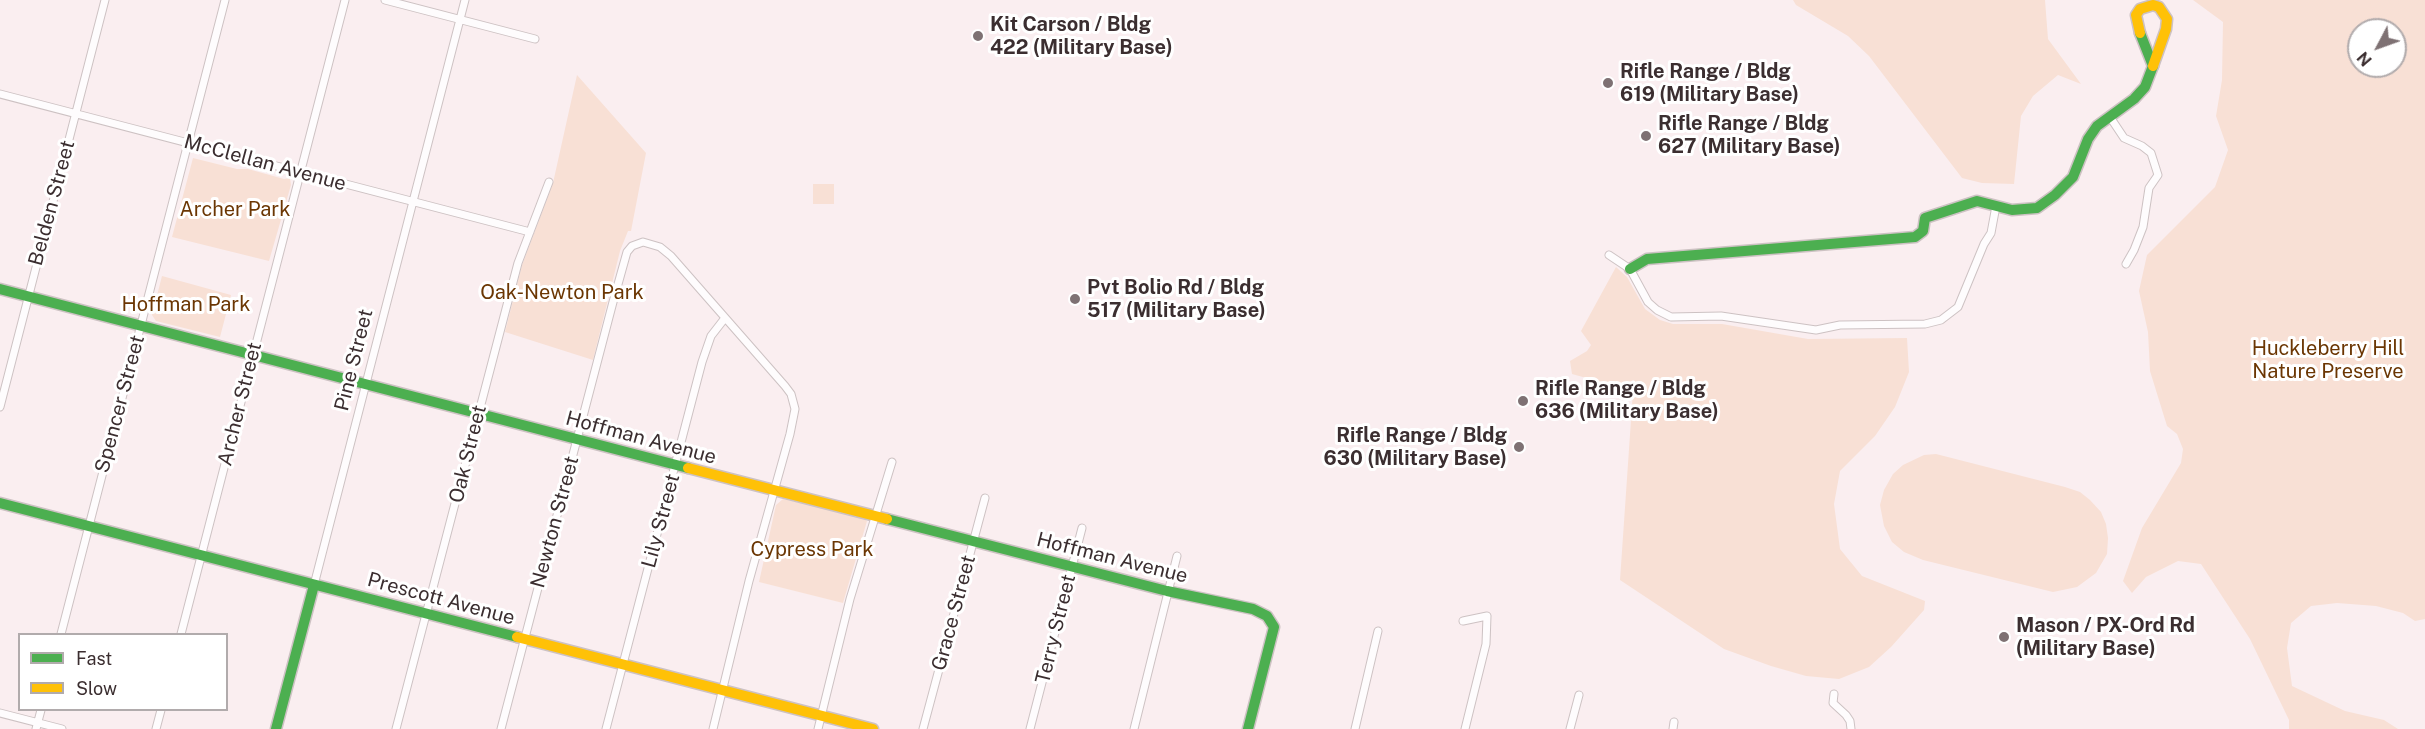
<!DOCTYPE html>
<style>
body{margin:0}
#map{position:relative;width:2425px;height:729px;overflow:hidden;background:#faeef0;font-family:"Public Sans",sans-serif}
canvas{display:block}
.legend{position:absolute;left:18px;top:633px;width:210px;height:78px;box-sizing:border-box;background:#fff;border:2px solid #b1abac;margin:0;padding:8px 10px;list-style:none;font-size:18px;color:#3b2e30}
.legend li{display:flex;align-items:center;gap:12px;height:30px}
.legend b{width:30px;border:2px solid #b1abac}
.north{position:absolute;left:2347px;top:18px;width:60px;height:60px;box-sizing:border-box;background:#fff;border:2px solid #b1abac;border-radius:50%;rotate:229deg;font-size:16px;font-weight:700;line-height:24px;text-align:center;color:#3b2e30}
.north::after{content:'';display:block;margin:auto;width:21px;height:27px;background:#7e7173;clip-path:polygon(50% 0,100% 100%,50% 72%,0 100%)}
</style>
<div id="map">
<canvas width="2425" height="729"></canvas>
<ul class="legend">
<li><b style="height:8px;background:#4caf50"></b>Fast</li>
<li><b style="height:8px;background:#ffc107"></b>Slow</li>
</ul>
<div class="north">N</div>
</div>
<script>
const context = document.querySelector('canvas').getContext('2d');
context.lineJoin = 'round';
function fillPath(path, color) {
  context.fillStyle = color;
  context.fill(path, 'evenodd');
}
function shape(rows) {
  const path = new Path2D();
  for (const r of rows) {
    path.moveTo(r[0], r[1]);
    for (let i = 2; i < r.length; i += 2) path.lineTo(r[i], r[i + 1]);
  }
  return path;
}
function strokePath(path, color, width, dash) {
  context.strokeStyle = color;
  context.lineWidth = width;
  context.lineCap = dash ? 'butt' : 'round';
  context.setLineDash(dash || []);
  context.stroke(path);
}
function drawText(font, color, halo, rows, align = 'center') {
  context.font = font + ' "Public Sans",sans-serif';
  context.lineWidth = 6;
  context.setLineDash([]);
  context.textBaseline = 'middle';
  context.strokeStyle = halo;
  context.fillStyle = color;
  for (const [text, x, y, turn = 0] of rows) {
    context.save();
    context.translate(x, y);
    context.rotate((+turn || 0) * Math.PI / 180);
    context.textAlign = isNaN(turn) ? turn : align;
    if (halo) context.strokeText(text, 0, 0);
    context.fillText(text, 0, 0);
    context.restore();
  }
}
const green = shape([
 [1793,0,2045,0,2048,39,2081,84,2058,75,2033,96,2021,116,2014,184,1982,183,1962,178,1869,56,1848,36,1796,5],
 [2193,0,2425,0,2425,619,2415,621,2403,613,2376,606,2337,603,2311,606,2291,623,2287,648,2292,686,2345,711,2384,720,2398,729,2289,729,2289,720,2250,639,2201,564,2178,561,2146,577,2132,593,2123,581,2142,528,2181,463,2183,449,2177,434,2167,426,2150,371,2148,332,2139,291,2147,255,2215,187,2228,150,2216,116,2222,80,2223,22],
 [2359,30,2395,30,2395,66,2359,66],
 [577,75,646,153,631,231,628,231,620,251,593,360,505,332,522,265,553,183],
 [193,158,237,169,248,169,284,179,290,178,291,185,269,261,172,237],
 [813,184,834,184,834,204,813,204],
 [1616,267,1627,277,1645,309,1660,320,1673,324,1722,324,1808,339,1907,338,1909,372,1895,407,1875,436,1840,471,1834,504,1840,549,1862,576,1925,601,1924,610,1891,647,1869,667,1839,679,1806,676,1771,666,1724,649,1620,580,1633,391,1572,374,1570,361,1587,351,1591,345,1581,331],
 [162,276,231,295,220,337,156,321,152,315],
 [1936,454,2065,487,2080,492,2090,500,2101,512,2106,524,2108,538,2107,554,2096,573,2077,587,2053,592,1923,560,1904,552,1892,542,1884,526,1880,505,1884,490,1893,474,1903,465,1924,455],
 [783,499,859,516,867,521,843,603,759,582,776,505]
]);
const street = shape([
 [385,0,535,39],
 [0,94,530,232],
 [2110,117,2124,138,2142,146,2151,153,2158,175,2149,188,2143,227,2134,250,2126,264],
 [1609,255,1630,269,1648,302,1657,310,1671,317,1721,316,1816,330,1840,325,1925,324,1941,320,1958,307,1984,244,1991,233,1996,206],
 [0,407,105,0],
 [314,585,465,0],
 [1463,621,1487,616,1486,644,1465,729],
 [61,634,225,0],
 [181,634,345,0],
 [1834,694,1833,703,1846,715,1850,721,1851,729],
 [0,713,62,729],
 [36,729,41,710],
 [156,729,161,710],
 [396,729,518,263,549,182],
 [501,729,613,302,627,252,632,246,643,242,660,247,671,256,785,386,791,394,795,409,790,434,749,581,713,729],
 [606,729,702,362,711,336,725,318],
 [818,729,850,599,892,462],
 [923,729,985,498],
 [1030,729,1082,528],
 [1134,729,1177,556],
 [1355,729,1378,631],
 [1570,729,1579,695],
 [1673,729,1674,722]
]);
const fast = shape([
 [1630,269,1647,259,1915,237,1923,231,1925,218,1977,201,2012,210,2037,208,2055,195,2073,177,2088,139,2097,126,2134,99,2145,87,2153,66,2140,33],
 [0,289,688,468],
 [0,503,517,637],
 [887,519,1167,591,1253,609,1267,616,1274,627,1248,729],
 [276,729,314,585]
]);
const slow = shape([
 [2140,33,2136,15,2140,9,2153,5,2159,7,2167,19,2166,29,2153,66],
 [688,468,887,519],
 [517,637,873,729]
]);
const markers = [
 [978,36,6,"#7e7173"],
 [1608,83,6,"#7e7173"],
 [1646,136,6,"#7e7173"],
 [1075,299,6,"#7e7173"],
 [1523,401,6,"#7e7173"],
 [1519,447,6,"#7e7173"],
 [2004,637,6,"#7e7173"]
];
const poiNames = [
 ["Kit Carson / Bldg",990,25],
 ["422 (Military Base)",990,48],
 ["Rifle Range / Bldg",1620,72],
 ["619 (Military Base)",1620,95],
 ["Rifle Range / Bldg",1658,124],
 ["627 (Military Base)",1658,147],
 ["Pvt Bolio Rd / Bldg",1087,288],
 ["517 (Military Base)",1087,311],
 ["Rifle Range / Bldg",1535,389],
 ["636 (Military Base)",1535,412],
 ["Rifle Range / Bldg",1507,436,"right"],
 ["630 (Military Base)",1507,459,"right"],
 ["Mason / PX-Ord Rd",2016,626],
 ["(Military Base)",2016,649]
];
const streetNames = [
 ["McClellan Avenue",265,163,15],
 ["Belden Street",52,203,-75],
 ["Pine Street",354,360,-76],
 ["Spencer Street",120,404,-75],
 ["Archer Street",240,404,-76],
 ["Hoffman Avenue",641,438,15],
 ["Oak Street",468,454,-76],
 ["Lily Street",661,521,-75],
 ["Newton Street",555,522,-75],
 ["Hoffman Avenue",1112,558,14],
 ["Prescott Avenue",441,599,15],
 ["Grace Street",954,613,-75],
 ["Terry Street",1056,629,-76]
];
const parkNames = [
 ["Archer Park",235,210],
 ["Oak-Newton Park",562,293],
 ["Hoffman Park",186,305],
 ["Huckleberry Hill",2328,349],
 ["Nature Preserve",2328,372],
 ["Cypress Park",812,550]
];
fillPath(green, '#f8e0d5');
strokePath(street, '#cdc2c3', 9);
strokePath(fast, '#cdc2c3', 13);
strokePath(slow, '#cdc2c3', 13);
strokePath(street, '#fefcfd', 7);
strokePath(fast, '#4caf50', 10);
strokePath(slow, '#ffc107', 10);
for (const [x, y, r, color] of markers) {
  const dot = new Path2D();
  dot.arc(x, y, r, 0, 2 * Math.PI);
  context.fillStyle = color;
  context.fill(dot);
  strokePath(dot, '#fff', 2);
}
drawText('bold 20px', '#3b2e30', '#fff', poiNames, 'left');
drawText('20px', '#3b2e30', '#fff', streetNames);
drawText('20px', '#6b3603', '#fff', parkNames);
</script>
